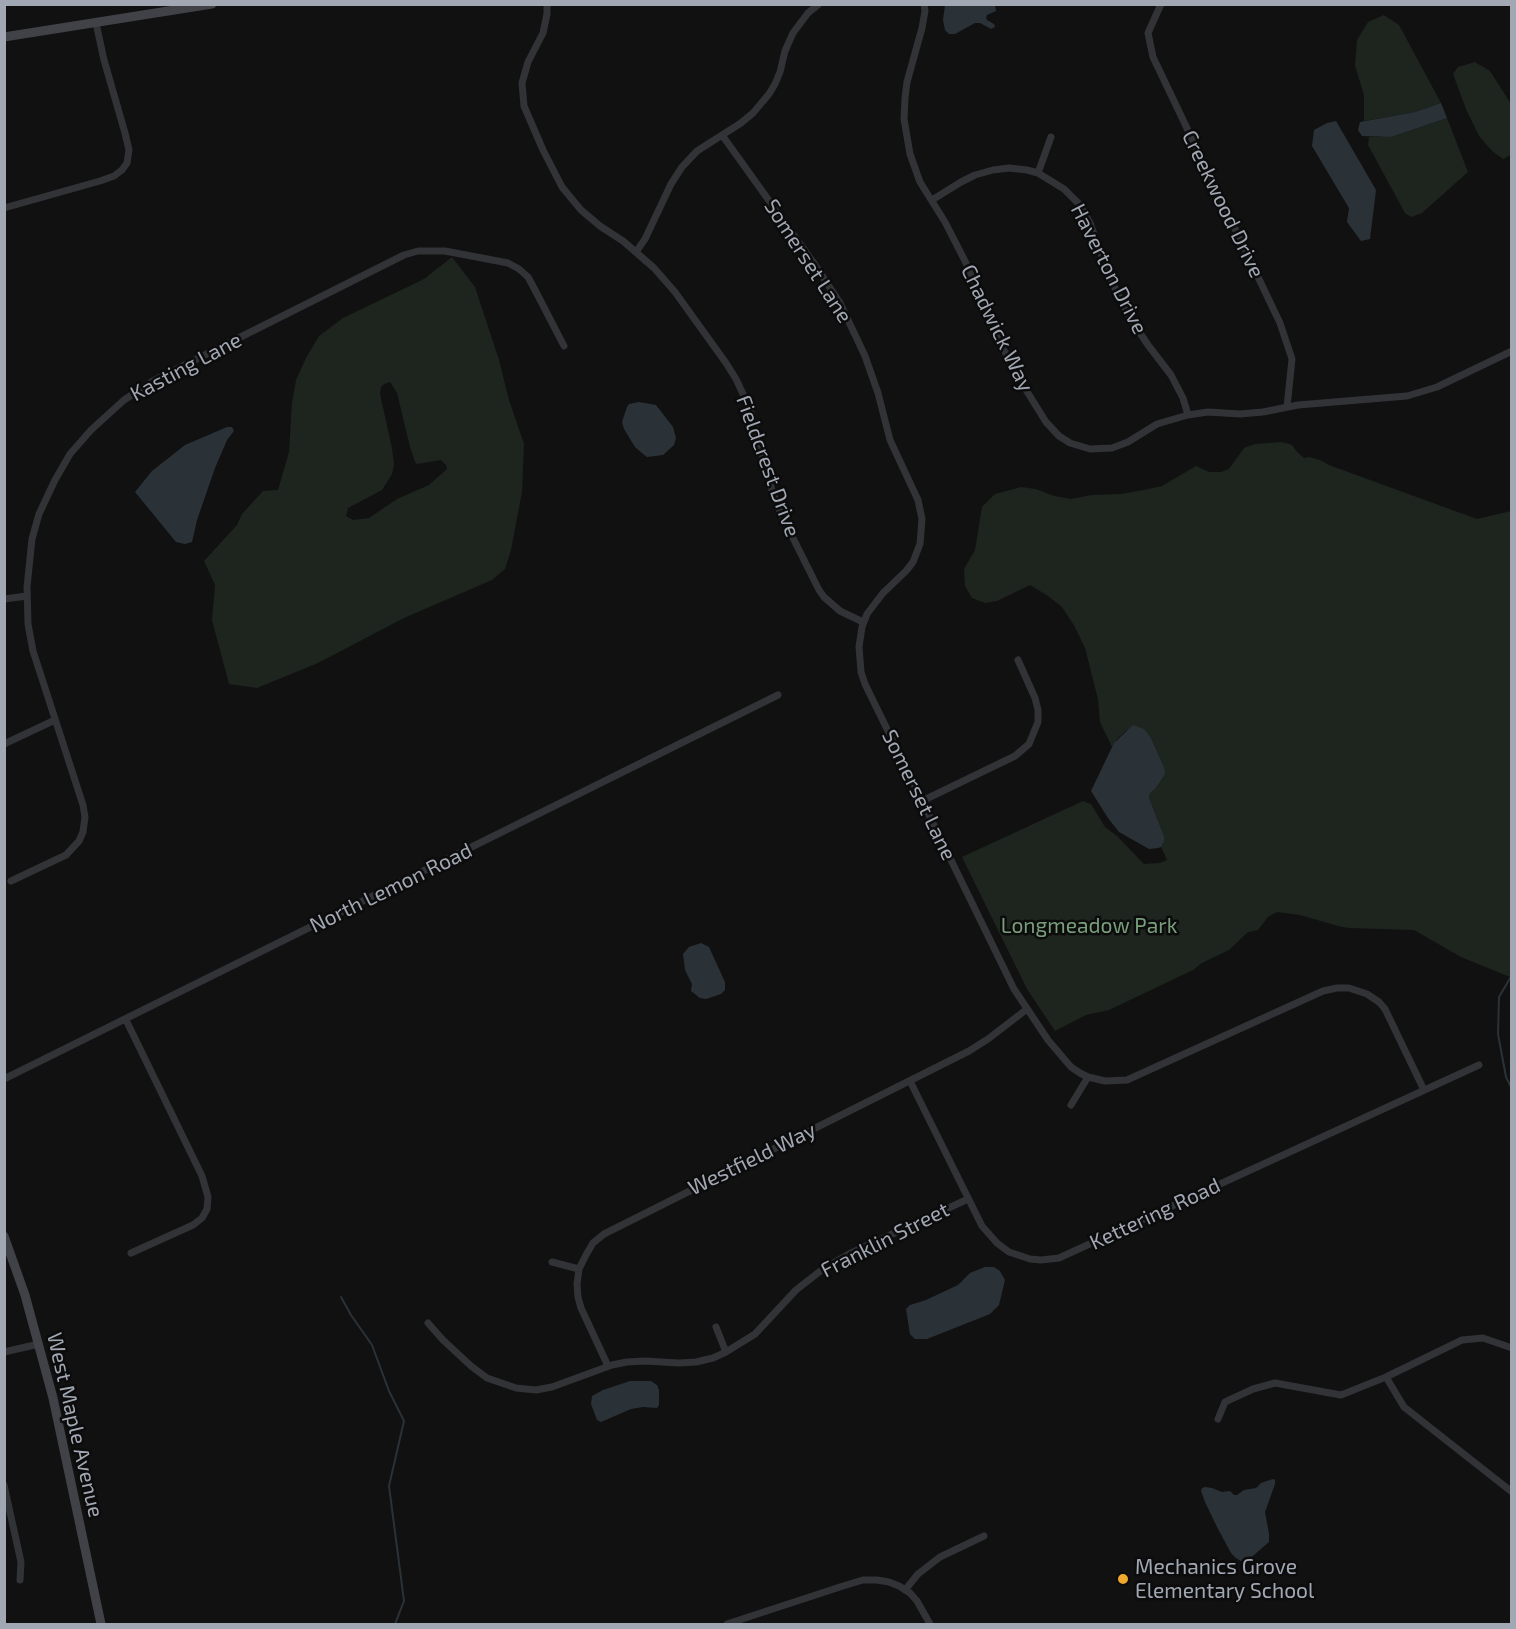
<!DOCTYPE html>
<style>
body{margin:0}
#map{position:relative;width:1516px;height:1629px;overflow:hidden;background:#111112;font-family:"Exo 2",sans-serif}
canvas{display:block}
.frame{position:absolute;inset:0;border:6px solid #a2a8b3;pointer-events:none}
</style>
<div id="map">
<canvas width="1516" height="1629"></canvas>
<div class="frame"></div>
</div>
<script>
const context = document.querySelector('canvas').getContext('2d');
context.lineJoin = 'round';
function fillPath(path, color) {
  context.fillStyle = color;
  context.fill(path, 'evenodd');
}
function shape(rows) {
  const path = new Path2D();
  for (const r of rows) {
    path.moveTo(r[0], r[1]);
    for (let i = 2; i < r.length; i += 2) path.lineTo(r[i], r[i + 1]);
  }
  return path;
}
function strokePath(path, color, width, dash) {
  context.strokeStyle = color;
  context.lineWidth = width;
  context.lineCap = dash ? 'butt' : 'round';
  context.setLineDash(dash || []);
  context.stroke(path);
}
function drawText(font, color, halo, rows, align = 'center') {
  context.font = font + ' "Exo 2",sans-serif';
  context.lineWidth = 5;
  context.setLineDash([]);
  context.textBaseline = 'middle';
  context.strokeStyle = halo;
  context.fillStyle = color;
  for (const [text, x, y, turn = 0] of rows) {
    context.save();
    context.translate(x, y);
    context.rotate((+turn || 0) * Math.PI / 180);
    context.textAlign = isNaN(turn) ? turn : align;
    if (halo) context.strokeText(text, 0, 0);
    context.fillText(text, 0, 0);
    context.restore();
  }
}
const green = shape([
 [1384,15,1399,25,1441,103,1415,112,1364,121,1364,95,1355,66,1357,40,1368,22],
 [1475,62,1490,71,1511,104,1511,155,1503,159,1492,151,1479,136,1466,109,1453,74,1458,67],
 [1447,118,1468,172,1422,213,1411,217,1405,213,1368,145,1369,137,1391,137],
 [452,257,475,287,499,360,509,400,524,444,522,492,511,550,505,569,492,580,404,618,318,663,257,688,229,684,212,620,215,585,204,561,237,525,242,514,263,491,278,490,289,452,292,403,296,380,306,358,319,336,343,318,424,279],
 [390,382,397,393,410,447,415,462,417,464,441,460,446,465,447,469,429,485,397,499,369,518,353,520,346,516,348,508,382,490,392,474,394,464,392,448,380,394,381,387,384,384],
 [1282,442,1292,445,1297,452,1304,458,1310,457,1320,460,1329,465,1477,519,1511,511,1512,975,1510,977,1461,957,1414,930,1349,928,1338,926,1300,915,1277,912,1268,917,1258,930,1248,932,1229,950,1202,963,1193,970,1109,1010,1086,1015,1055,1031,1027,989,962,857,1083,801,1091,804,1105,827,1117,836,1144,864,1160,863,1167,860,1161,847,1164,842,1164,836,1149,798,1149,794,1155,789,1164,774,1164,767,1151,738,1127,730,1117,739,1112,747,1100,722,1098,699,1085,648,1075,627,1062,607,1048,596,1030,585,997,601,985,603,972,598,965,586,964,569,975,550,982,507,995,494,1021,487,1036,489,1054,496,1071,499,1092,495,1121,494,1144,490,1162,486,1196,466,1209,472,1221,472,1229,469,1244,448,1255,444]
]);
const water = shape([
 [945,5,995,5,996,11,987,15,986,18,987,20,994,24,995,27,991,29,980,23,975,23,955,34,949,34,945,30,943,20],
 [1441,103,1447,118,1391,137,1362,136,1358,130,1360,122,1415,112],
 [1336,121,1376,190,1370,239,1361,241,1347,222,1349,208,1312,146,1314,130,1327,123],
 [639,402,656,405,673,427,676,438,674,445,663,455,647,457,643,454,635,447,624,429,622,422,627,407,629,404],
 [227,427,232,427,234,431,227,440,215,468,197,520,192,542,185,544,176,542,135,492,152,471,185,445],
 [1133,725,1144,729,1151,738,1164,767,1165,774,1155,789,1149,794,1149,798,1164,836,1164,842,1161,847,1158,848,1149,849,1119,832,1108,818,1091,791,1114,743],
 [701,943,709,947,725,982,725,990,721,994,706,999,700,998,691,991,692,984,685,970,683,954,689,947],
 [985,1267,994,1267,1000,1271,1005,1280,999,1305,990,1314,927,1339,915,1339,910,1334,906,1309,910,1305,926,1300,958,1285,970,1273],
 [630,1381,651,1381,657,1385,659,1390,659,1405,657,1408,643,1407,631,1409,601,1422,597,1420,591,1404,592,1396,603,1390],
 [1273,1479,1275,1480,1275,1484,1265,1512,1269,1534,1269,1542,1247,1561,1241,1561,1236,1558,1231,1553,1217,1527,1205,1502,1201,1491,1202,1488,1205,1487,1212,1488,1222,1492,1230,1491,1234,1495,1237,1495,1244,1490,1256,1488,1261,1483]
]);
const stream = shape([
 [1512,975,1499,997,1498,1034,1506,1077,1512,1089],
 [341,1297,351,1315,372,1345,389,1391,404,1421,389,1486,404,1601,395,1624]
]);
const street = shape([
 [547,4,547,14,543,33,528,62,522,83,524,106,543,150,562,187,581,210,600,226,623,241,654,268,675,292,726,363,736,379,750,409,771,487,780,512,819,590,824,597,840,611,863,622],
 [924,4,925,11,922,28,907,82,905,98,904,119,910,154,920,182,945,222,966,263,993,329,1018,377,1046,422,1059,436,1070,443,1090,449,1112,448,1128,442,1157,424,1188,415,1208,412,1240,414,1263,412,1298,405,1407,396,1437,387,1512,351],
 [1161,4,1148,33,1153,57,1280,323,1292,359,1287,407],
 [722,135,813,262,840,303,865,356,878,393,890,440,918,500,922,519,920,544,913,562,906,571,883,593,867,614,862,627,859,647,861,672,865,684,1014,989,1048,1040,1071,1067,1080,1073,1088,1077,1105,1081,1127,1080,1323,991,1337,988,1349,988,1367,994,1379,1002,1385,1009,1424,1090],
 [1038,173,1051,137],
 [932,200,961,182,975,175,993,170,1009,168,1027,170,1038,173,1064,189,1080,205,1090,223,1109,276,1130,318,1148,345,1171,375,1183,398,1188,415],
 [4,208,100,181,114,176,122,170,127,163,129,150,125,133,104,60,96,23],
 [636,252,645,239,671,184,682,167,697,151,741,123,753,113,769,94,775,84,780,72,785,51,793,33,808,13,819,4],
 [4,599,27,596],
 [4,744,55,720],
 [922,801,1015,756,1029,744,1038,722,1038,710,1035,698,1018,660],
 [11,881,66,855,79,841,83,832,85,817,83,805,33,651,28,624,27,587,32,539,39,514,55,480,70,454,91,430,124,400,153,381,404,255,418,251,445,251,508,263,519,269,528,277,535,290,564,346],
 [126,1020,202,1176,208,1197,207,1209,202,1218,193,1225,131,1253],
 [4,1079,778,695],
 [910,1081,982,1226,997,1243,1009,1252,1030,1259,1041,1260,1059,1258,1479,1065],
 [1071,1105,1088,1077],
 [552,1262,579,1269],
 [428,1323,443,1340,471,1366,487,1378,516,1388,536,1390,552,1387,612,1365,627,1362,645,1361,679,1363,696,1362,713,1358,726,1352,755,1334,796,1290,823,1269,849,1254,968,1199],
 [716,1327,726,1352],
 [4,1352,39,1344],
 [608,1366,581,1308,578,1297,577,1284,579,1269,586,1255,593,1243,604,1234,969,1051,988,1039,1027,1009],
 [1386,1377,1404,1407,1512,1492],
 [1218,1419,1225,1402,1253,1389,1275,1383,1341,1395,1386,1377,1462,1340,1483,1338,1512,1348],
 [4,1485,21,1562,20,1580],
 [905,1590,918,1574,940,1557,984,1536],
 [727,1624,843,1586,863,1580,877,1580,889,1582,899,1586,910,1593,917,1601,930,1624]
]);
const secondary = shape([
 [4,37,212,4],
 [4,1236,25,1295,53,1398,101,1624]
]);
const markers = [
 [1123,1579,6,"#f0a92c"]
];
const streetNames = [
 ["Creekwood Drive",1223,204,64],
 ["Somerset Lane",808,261,57],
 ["Haverton Drive",1109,269,63],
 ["Chadwick Way",997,328,64],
 ["Kasting Lane",186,367,-28],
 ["Fieldcrest Drive",768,466,70],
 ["Somerset Lane",919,795,64],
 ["North Lemon Road",391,888,-26],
 ["Westfield Way",752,1159,-26],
 ["Kettering Road",1155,1214,-25],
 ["Franklin Street",885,1240,-27],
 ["West Maple Avenue",75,1425,77]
];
const parkNames = [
 ["Longmeadow Park",1089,926]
];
const poiNames = [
 ["Mechanics Grove",1135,1567],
 ["Elementary School",1135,1591]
];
fillPath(green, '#1d251e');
fillPath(water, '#2a3238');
strokePath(stream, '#2a3238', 2);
strokePath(street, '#323337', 7);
strokePath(secondary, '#404247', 9);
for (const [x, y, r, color] of markers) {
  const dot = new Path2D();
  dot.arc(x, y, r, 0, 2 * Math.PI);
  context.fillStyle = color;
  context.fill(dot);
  strokePath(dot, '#0c0c0d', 2);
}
drawText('21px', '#a2a8b3', '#0c0c0d', streetNames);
drawText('21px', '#799e7b', '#0c0c0d', parkNames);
drawText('21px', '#a2a8b3', '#0c0c0d', poiNames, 'left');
</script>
